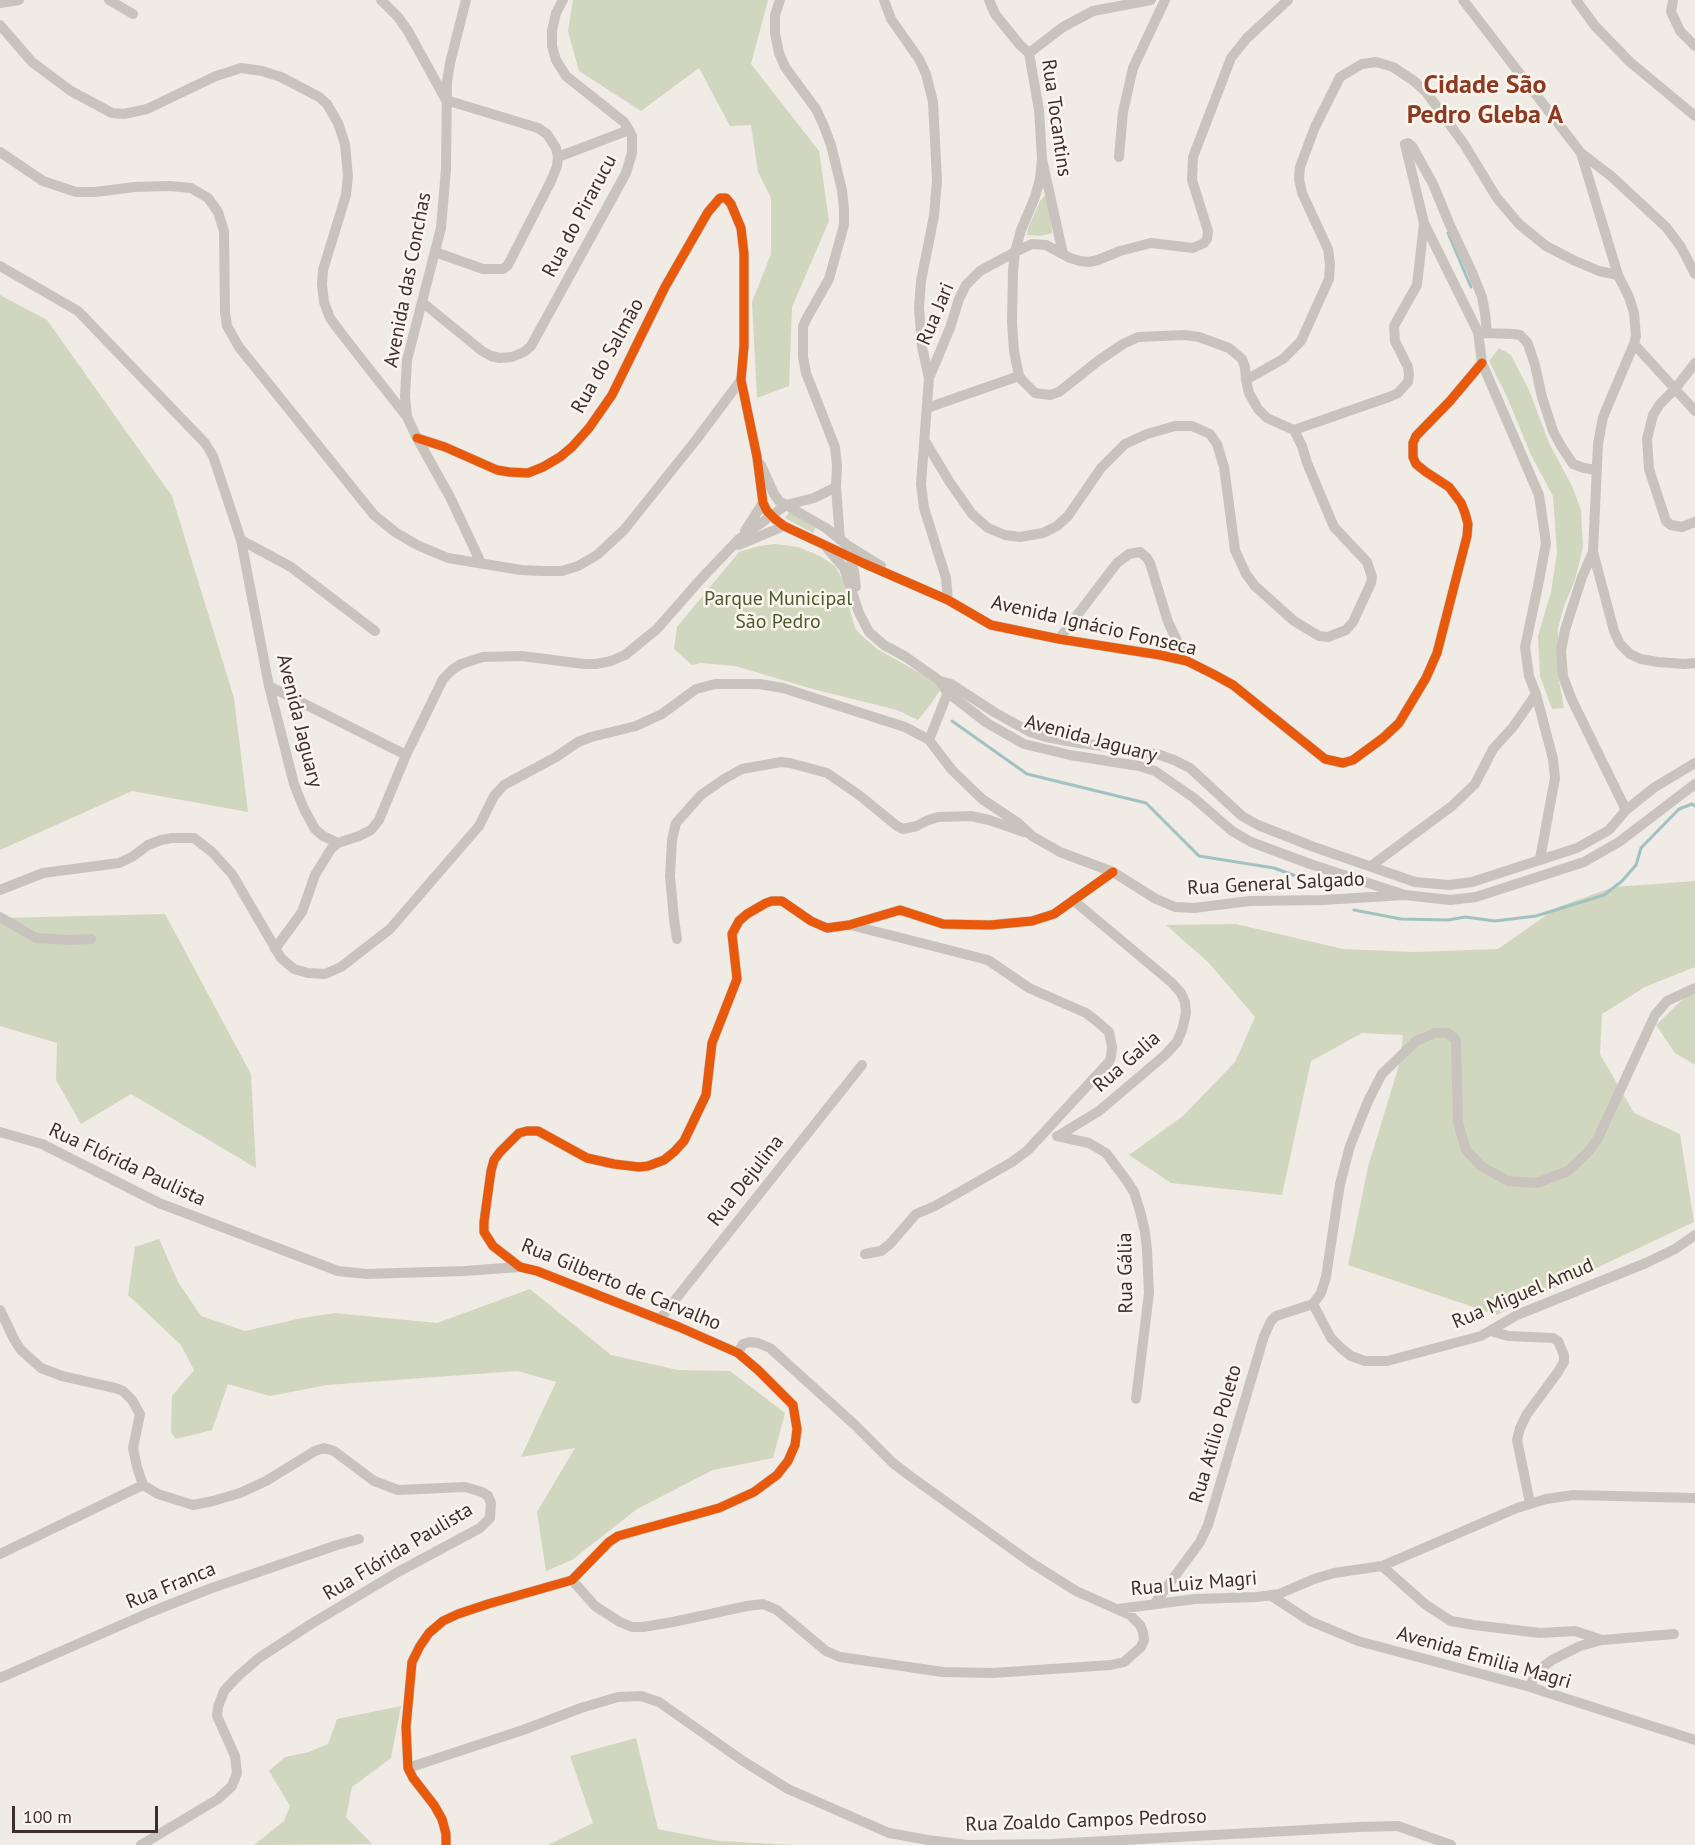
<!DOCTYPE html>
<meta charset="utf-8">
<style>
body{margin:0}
#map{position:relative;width:1695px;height:1845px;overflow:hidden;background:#f0ebe5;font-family:"PT Sans",sans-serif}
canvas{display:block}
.scale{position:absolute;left:12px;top:1806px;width:146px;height:27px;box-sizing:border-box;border:3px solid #3b302b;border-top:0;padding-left:8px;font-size:18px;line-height:21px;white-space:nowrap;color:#3b302b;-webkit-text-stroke:4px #fbf5ee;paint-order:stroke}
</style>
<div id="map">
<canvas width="1695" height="1845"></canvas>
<div class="scale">100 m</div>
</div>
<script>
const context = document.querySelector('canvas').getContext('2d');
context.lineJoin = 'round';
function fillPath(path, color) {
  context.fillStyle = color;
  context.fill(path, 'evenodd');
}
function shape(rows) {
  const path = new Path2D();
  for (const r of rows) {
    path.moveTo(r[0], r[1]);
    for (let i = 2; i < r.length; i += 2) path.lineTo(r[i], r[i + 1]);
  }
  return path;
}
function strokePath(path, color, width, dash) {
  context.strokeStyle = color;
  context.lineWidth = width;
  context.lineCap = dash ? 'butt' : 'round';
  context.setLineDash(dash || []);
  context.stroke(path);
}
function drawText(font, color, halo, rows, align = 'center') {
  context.font = font + ' "PT Sans",sans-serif';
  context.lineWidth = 5;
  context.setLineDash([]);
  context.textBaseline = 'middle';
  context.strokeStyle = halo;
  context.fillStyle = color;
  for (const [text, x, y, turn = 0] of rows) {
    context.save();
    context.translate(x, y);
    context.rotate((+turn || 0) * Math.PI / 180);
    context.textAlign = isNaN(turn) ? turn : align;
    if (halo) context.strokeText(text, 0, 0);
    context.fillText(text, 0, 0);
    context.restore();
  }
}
const green = shape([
 [573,0,768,0,751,64,819,151,829,221,792,307,789,386,757,398,752,302,771,254,771,198,758,172,751,125,730,126,699,68,641,111,579,71,568,31],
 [1045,195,1051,219,1052,233,1040,236,1027,235,1028,228,1040,201],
 [0,295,47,320,172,496,234,698,248,812,132,791,0,850],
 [1499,348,1511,355,1529,390,1549,443,1572,486,1581,510,1583,547,1575,580,1564,606,1558,628,1558,675,1564,708,1552,709,1540,676,1538,636,1551,592,1557,553,1553,496,1531,455,1507,397,1489,361],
 [790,511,816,527,813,533,785,518],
 [775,544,798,547,820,556,835,566,844,582,849,606,855,628,860,634,877,649,943,686,930,705,918,720,897,710,813,689,735,666,701,663,692,665,674,649,677,627,739,552,759,546],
 [1695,881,1695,967,1645,987,1602,1014,1600,1054,1634,1113,1680,1134,1694,1222,1497,1315,1348,1265,1368,1167,1399,1065,1403,1035,1362,1033,1311,1061,1282,1195,1171,1183,1129,1155,1183,1116,1235,1062,1255,1017,1209,963,1166,925,1236,924,1343,949,1414,952,1498,949,1558,907,1614,887],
 [165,914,251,1074,256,1168,131,1094,81,1124,56,1080,57,1043,0,1026,0,918],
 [1695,993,1695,1065,1675,1053,1656,1025,1685,997],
 [159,1239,178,1282,201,1316,245,1331,302,1318,335,1313,437,1323,530,1289,611,1355,678,1370,730,1371,785,1413,773,1458,713,1470,637,1509,572,1560,546,1571,537,1512,575,1448,521,1457,556,1382,518,1371,327,1385,270,1396,228,1384,212,1430,176,1439,171,1432,172,1396,194,1370,181,1345,128,1295,135,1247],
 [401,1706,391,1758,352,1787,346,1817,372,1844,254,1845,284,1821,290,1806,269,1771,285,1757,309,1752,328,1744,337,1719],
 [636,1738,658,1829,719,1841,795,1845,548,1845,593,1823,570,1756]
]);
const stream = shape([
 [1448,233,1471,287],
 [952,721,1027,774,1146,803,1199,856,1274,868,1323,886],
 [1354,910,1401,919,1448,920,1465,917,1495,921,1536,916,1604,895,1622,881,1636,865,1641,848,1679,809,1692,804,1695,806]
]);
const minor = shape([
 [109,0,133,14],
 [381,0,398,17,408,31,446,100],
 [466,0,450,63,447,82,446,169,441,228,407,360,405,396,407,417,417,438,450,497,481,563],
 [780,0,775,15,775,33,779,53,785,67,816,109,823,124,831,145,842,190,844,209,844,225,829,279,808,316,803,326,803,357,806,373,835,447,837,466,836,487,840,540],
 [884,0,891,19,919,59,926,74,933,102,937,180,934,216,921,281,919,308,922,347,929,378,921,484,924,508,946,578,948,600],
 [989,0,995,14,1020,45,1029,53,1039,110,1042,159,1063,254],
 [1463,0,1581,153,1618,275,1629,297,1634,313,1636,336,1634,344,1603,417,1598,444,1593,552,1582,577,1565,630,1561,651,1563,676,1571,698,1626,810],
 [1576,0,1595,26,1630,62,1695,116],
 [1673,0,1671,12,1675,20,1680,31,1695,46],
 [0,3,19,0],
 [0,25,32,62,71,91,112,113,124,114,147,109,216,76,241,68,262,71,281,77,319,97,327,104,338,123,345,144,348,176,346,195,323,270,322,285,324,302,330,318,341,333,407,417],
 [1029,53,1063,27,1093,11,1151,0],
 [0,152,43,181,76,192,95,192,135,187,170,186,191,188,208,198,218,212,224,231,225,312,227,326,239,347,374,515,395,532,417,545,448,558,521,570,542,571,562,571,578,566,597,555,624,530,696,440,741,380],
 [1581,153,1611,176,1666,227,1681,247,1695,274],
 [558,157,629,130],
 [1119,157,1123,112,1133,68,1165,0],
 [435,252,483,269,503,269,508,265,551,181,557,166,558,157,556,148,547,134,538,128,446,100],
 [0,266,78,311,205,443,213,456,241,540,269,686,294,784,304,809,315,829,323,836,338,843],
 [422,302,482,351,491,356,500,358,512,357,524,352,531,346,626,173,632,153,632,136,629,130,624,122,566,76,556,60,552,46,552,31,556,13,563,0],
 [1482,333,1514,334,1520,335,1525,340,1528,344,1535,365,1542,397,1553,431,1561,446,1573,464,1584,468,1596,470],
 [1487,333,1485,313,1482,297,1472,272,1449,223,1433,184,1412,146,1408,143,1405,144,1424,223,1478,332,1482,363,1539,495,1546,543,1539,581,1525,647,1529,676,1536,694,1553,759,1555,778,1540,859],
 [1634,344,1695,411],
 [1695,363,1675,389,1660,404,1653,415,1647,439,1649,469,1666,521,1671,525,1682,527,1695,522],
 [929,378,950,328,959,299,966,285,980,271,1015,252,1032,244,1046,245,1070,258,1080,261,1089,262,1098,260,1120,251,1151,243,1193,248,1204,243,1207,239,1208,231,1192,180,1193,157,1231,58,1247,38,1288,0],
 [1246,380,1283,359,1301,341,1329,279,1330,264,1328,249,1302,193,1299,179,1300,167,1315,127,1340,77,1362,64,1376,62,1393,67,1414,81,1426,92,1464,144,1497,198,1519,224,1546,246,1573,260,1599,271,1618,275],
 [927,408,1019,376],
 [1294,430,1389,397,1398,393,1408,382,1409,374,1408,367,1395,341,1394,326,1417,285,1424,223],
 [417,438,445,447,497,470,509,472,528,473,543,467,560,457,572,447,589,428,612,395,665,287,708,212,720,198,726,198,731,204,741,228,744,254,744,346,741,380,757,457,763,503,767,511,775,519,784,526,863,563,948,600,991,625,1059,639,1160,655,1187,661,1213,674,1233,685,1325,759,1343,763,1353,760,1383,738,1399,723,1426,678,1437,653,1467,536,1468,524,1465,513,1461,503,1449,487,1426,472,1416,464,1413,457,1413,443,1416,436,1450,401,1482,363],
 [925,441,949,481,972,514,988,528,1005,535,1020,537,1043,533,1057,526,1068,516,1101,468,1125,444,1147,434,1175,426,1192,426,1210,434,1217,444,1224,467,1235,550,1246,574,1255,586,1294,621,1319,636,1328,637,1346,630,1353,622,1371,583,1372,577,1367,562,1334,527,1307,463,1302,446,1294,430,1267,418,1258,409,1249,393,1246,380,1245,367,1242,359,1229,348,1199,337,1185,335,1138,337,1123,344,1098,361,1059,392,1050,395,1035,393,1022,380,1019,376,1014,351,1012,322,1013,271,1015,252,1021,230,1035,197,1040,179,1042,159],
 [761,465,774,494,779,501,826,528,847,545,881,566],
 [745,531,763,503],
 [241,540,291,567,375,631],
 [739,545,784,526],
 [827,548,844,568,859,613,869,632,884,645,906,657,940,681,951,684,994,712,1030,732,1046,737,1073,742,1138,751,1160,755,1174,760,1190,768,1242,816,1258,825,1314,847,1415,882,1449,885,1472,882,1577,848,1609,830,1626,810,1655,787,1695,763],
 [1593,552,1614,631,1620,644,1630,654,1641,659,1658,662,1685,664,1695,663],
 [849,553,854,571,856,587],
 [1059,639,1117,563,1129,554,1140,552,1147,558,1150,563,1168,622,1187,661],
 [940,681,947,692,987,723,1024,744,1070,755,1139,766,1155,771,1194,798,1232,831,1251,842,1310,864,1405,895,1450,900,1476,897,1584,862,1619,842,1695,784],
 [269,686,406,755],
 [929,740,950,687],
 [1371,866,1452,806,1475,784,1493,749,1513,727,1536,694],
 [0,890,43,873,119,863,132,857,148,845,161,840,172,838,194,838,212,852,232,874,281,958,294,969,308,973,325,974,341,967,390,929,479,826,494,796,504,785,556,757,578,742,591,737,636,726,662,714,696,689,715,684,759,684,783,688,905,727,922,736,929,740,952,770,982,799,1018,823,1032,836,1060,852,1113,872,1156,899,1175,907,1194,908,1250,901,1323,900,1405,895],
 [0,917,36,938,70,940,91,939],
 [850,925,988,960,1029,988,1086,1013,1094,1019,1109,1032,1112,1047,1111,1057,1109,1062,1028,1150,1012,1162,935,1206,916,1214,890,1244,881,1251,865,1254],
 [677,939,674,919,670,876,672,840,676,823,701,795,724,779,742,769,781,762,790,763,827,773,859,795,897,826,903,829,917,826,926,821,938,817,971,816,989,820,1024,832],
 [275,949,302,912,315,875,331,849,338,843,359,836,371,830,379,820,406,755,443,679,452,670,461,664,483,657,522,656,584,664,596,664,611,661,625,655,657,629,700,580,739,539,786,505,814,498,836,487],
 [0,1132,42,1144,159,1203,338,1271,366,1274,464,1271,520,1267],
 [1057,1136,1089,1143,1106,1153,1127,1181,1134,1192,1140,1211,1145,1232,1147,1250,1149,1293,1136,1399],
 [1058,1136,1099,1111,1165,1055,1177,1042,1182,1030,1186,1013,1185,1002,1181,993,1171,982,1073,900],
 [1313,1304,1331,1338,1341,1348,1351,1356,1365,1361,1387,1361,1481,1336,1517,1315,1646,1263,1675,1249,1695,1235],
 [0,1310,15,1341,21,1350,41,1368,62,1376,115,1388,123,1391,132,1400,140,1414,133,1448,137,1467,143,1485,158,1494,193,1505,213,1501,240,1493,266,1481,315,1451,324,1448,334,1451,374,1481,398,1490,465,1487,482,1492,488,1496,491,1503,490,1518,480,1528,398,1572,311,1624,259,1658,237,1677,224,1691,218,1707,217,1716,235,1756,237,1773,232,1786,218,1799,141,1845],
 [659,1320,862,1065],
 [1491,1331,1508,1336,1553,1338,1558,1341,1564,1355,1564,1362,1558,1372,1527,1414,1520,1428,1517,1440,1530,1503],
 [0,1554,143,1485],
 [1382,1566,1426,1605,1451,1621,1474,1625,1540,1633,1575,1631,1602,1640],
 [572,1580,595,1606,620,1622,632,1627,643,1627,673,1622,747,1606,763,1604,777,1610,826,1651,840,1657,943,1672,993,1673,1111,1665,1124,1662,1141,1647,1144,1640,1143,1632,1140,1625,1130,1615,1076,1591,1030,1562,910,1476,893,1463,855,1425,770,1348,758,1343,750,1342,743,1344,738,1353],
 [1270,1595,1310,1621,1358,1641,1530,1687,1695,1740],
 [1155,1603,1200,1542,1208,1525,1264,1336,1271,1321,1276,1316,1313,1304,1321,1293,1326,1277,1340,1184,1350,1146,1368,1101,1382,1074,1416,1041,1435,1033,1448,1033,1456,1040,1458,1121,1460,1130,1466,1150,1481,1166,1508,1181,1537,1183,1568,1171,1589,1151,1598,1138,1655,1015,1667,1001,1695,988],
 [1118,1609,1195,1599,1257,1597,1279,1594,1314,1579,1334,1573,1382,1566,1517,1508,1546,1499,1573,1495,1695,1498],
 [0,1678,151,1612,209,1589,337,1545,359,1539],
 [1530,1687,1536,1672,1552,1660,1580,1646,1602,1640,1674,1634],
 [408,1768,523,1730,581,1708,618,1697,641,1696,659,1702,743,1761,788,1789,889,1833,928,1840,968,1845,1051,1844,1359,1827,1398,1826,1451,1845],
 [446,1845,446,1834,442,1819,434,1805,413,1778,408,1768,406,1727,412,1662,420,1646,429,1633,443,1621,458,1614,488,1604,572,1580,609,1542,618,1536,719,1508,754,1492,777,1475,788,1461,795,1445,797,1429,793,1405,758,1370,738,1353,679,1327,537,1271,520,1267,493,1246,484,1232,484,1222,491,1171,494,1160,500,1152,519,1133,527,1131,538,1131,587,1158,614,1164,639,1167,648,1166,664,1160,674,1152,684,1141,706,1095,712,1043,737,979,732,934,739,921,747,914,766,903,772,901,782,901,811,921,827,928,849,925,900,910,943,924,990,925,1032,921,1054,914,1113,872]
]);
const cycleway = shape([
 [417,438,445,447,497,470,509,472,528,473,543,467,560,457,572,447,589,428,612,395,665,287,708,212,720,198,726,198,731,204,741,228,744,254,744,346,741,380,757,457,763,503,767,511,775,519,784,526,863,563,948,600,991,625,1059,639,1160,655,1187,661,1213,674,1233,685,1325,759,1343,763,1353,760,1383,738,1399,723,1426,678,1437,653,1467,536,1468,524,1465,513,1461,503,1449,487,1426,472,1416,464,1413,457,1413,443,1416,436,1450,401,1482,363],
 [446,1845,446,1834,442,1819,434,1805,413,1778,408,1768,406,1727,412,1662,420,1646,429,1633,443,1621,458,1614,488,1604,572,1580,609,1542,618,1536,719,1508,754,1492,777,1475,788,1461,795,1445,797,1429,793,1405,758,1370,738,1353,679,1327,537,1271,520,1267,493,1246,484,1232,484,1222,491,1171,494,1160,500,1152,519,1133,527,1131,538,1131,587,1158,614,1164,639,1167,648,1166,664,1160,674,1152,684,1141,706,1095,712,1043,737,979,732,934,739,921,747,914,766,903,772,901,782,901,811,921,827,928,849,925,900,910,943,924,990,925,1032,921,1054,914,1113,872]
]);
const streetNames = [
 ["Rua Tocantins",1056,118,82],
 ["Rua do Pirarucu",580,216,-62],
 ["Avenida das Conchas",408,280,-79],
 ["Rua Jari",936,314,-67],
 ["Rua do Salmão",608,356,-61],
 ["Avenida Ignácio Fonseca",1094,626,13],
 ["Avenida Jaguary",299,721,76],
 ["Avenida Jaguary",1091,739,15],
 ["Rua General Salgado",1276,884,-3],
 ["Rua Galia",1127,1062,-41],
 ["Rua Flórida Paulista",127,1165,25],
 ["Rua Dejulina",746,1181,-52],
 ["Rua Gália",1126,1273,-91],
 ["Rua Gilberto de Carvalho",621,1285,22],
 ["Rua Miguel Amud",1523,1294,-23],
 ["Rua Atílio Poleto",1216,1434,-74],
 ["Rua Flórida Paulista",398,1552,-31],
 ["Rua Luiz Magri",1194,1584,-5],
 ["Rua Franca",171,1586,-22],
 ["Avenida Emilia Magri",1484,1658,16],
 ["Rua Zoaldo Campos Pedroso",1086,1821,-2]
];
const parkNames = [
 ["Parque Municipal",778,599],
 ["São Pedro",778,622]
];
const districtNames = [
 ["Cidade São",1485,86],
 ["Pedro Gleba A",1485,116]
];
fillPath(green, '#d1d6bf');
strokePath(stream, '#a1c2c1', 3);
strokePath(minor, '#c9c3be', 10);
strokePath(cycleway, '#e8590c', 9);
drawText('20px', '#3b302b', '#fbf5ee', streetNames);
drawText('20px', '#4a5a2e', '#fbf5ee', parkNames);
drawText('bold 26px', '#8c3b22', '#fbf5ee', districtNames);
</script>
